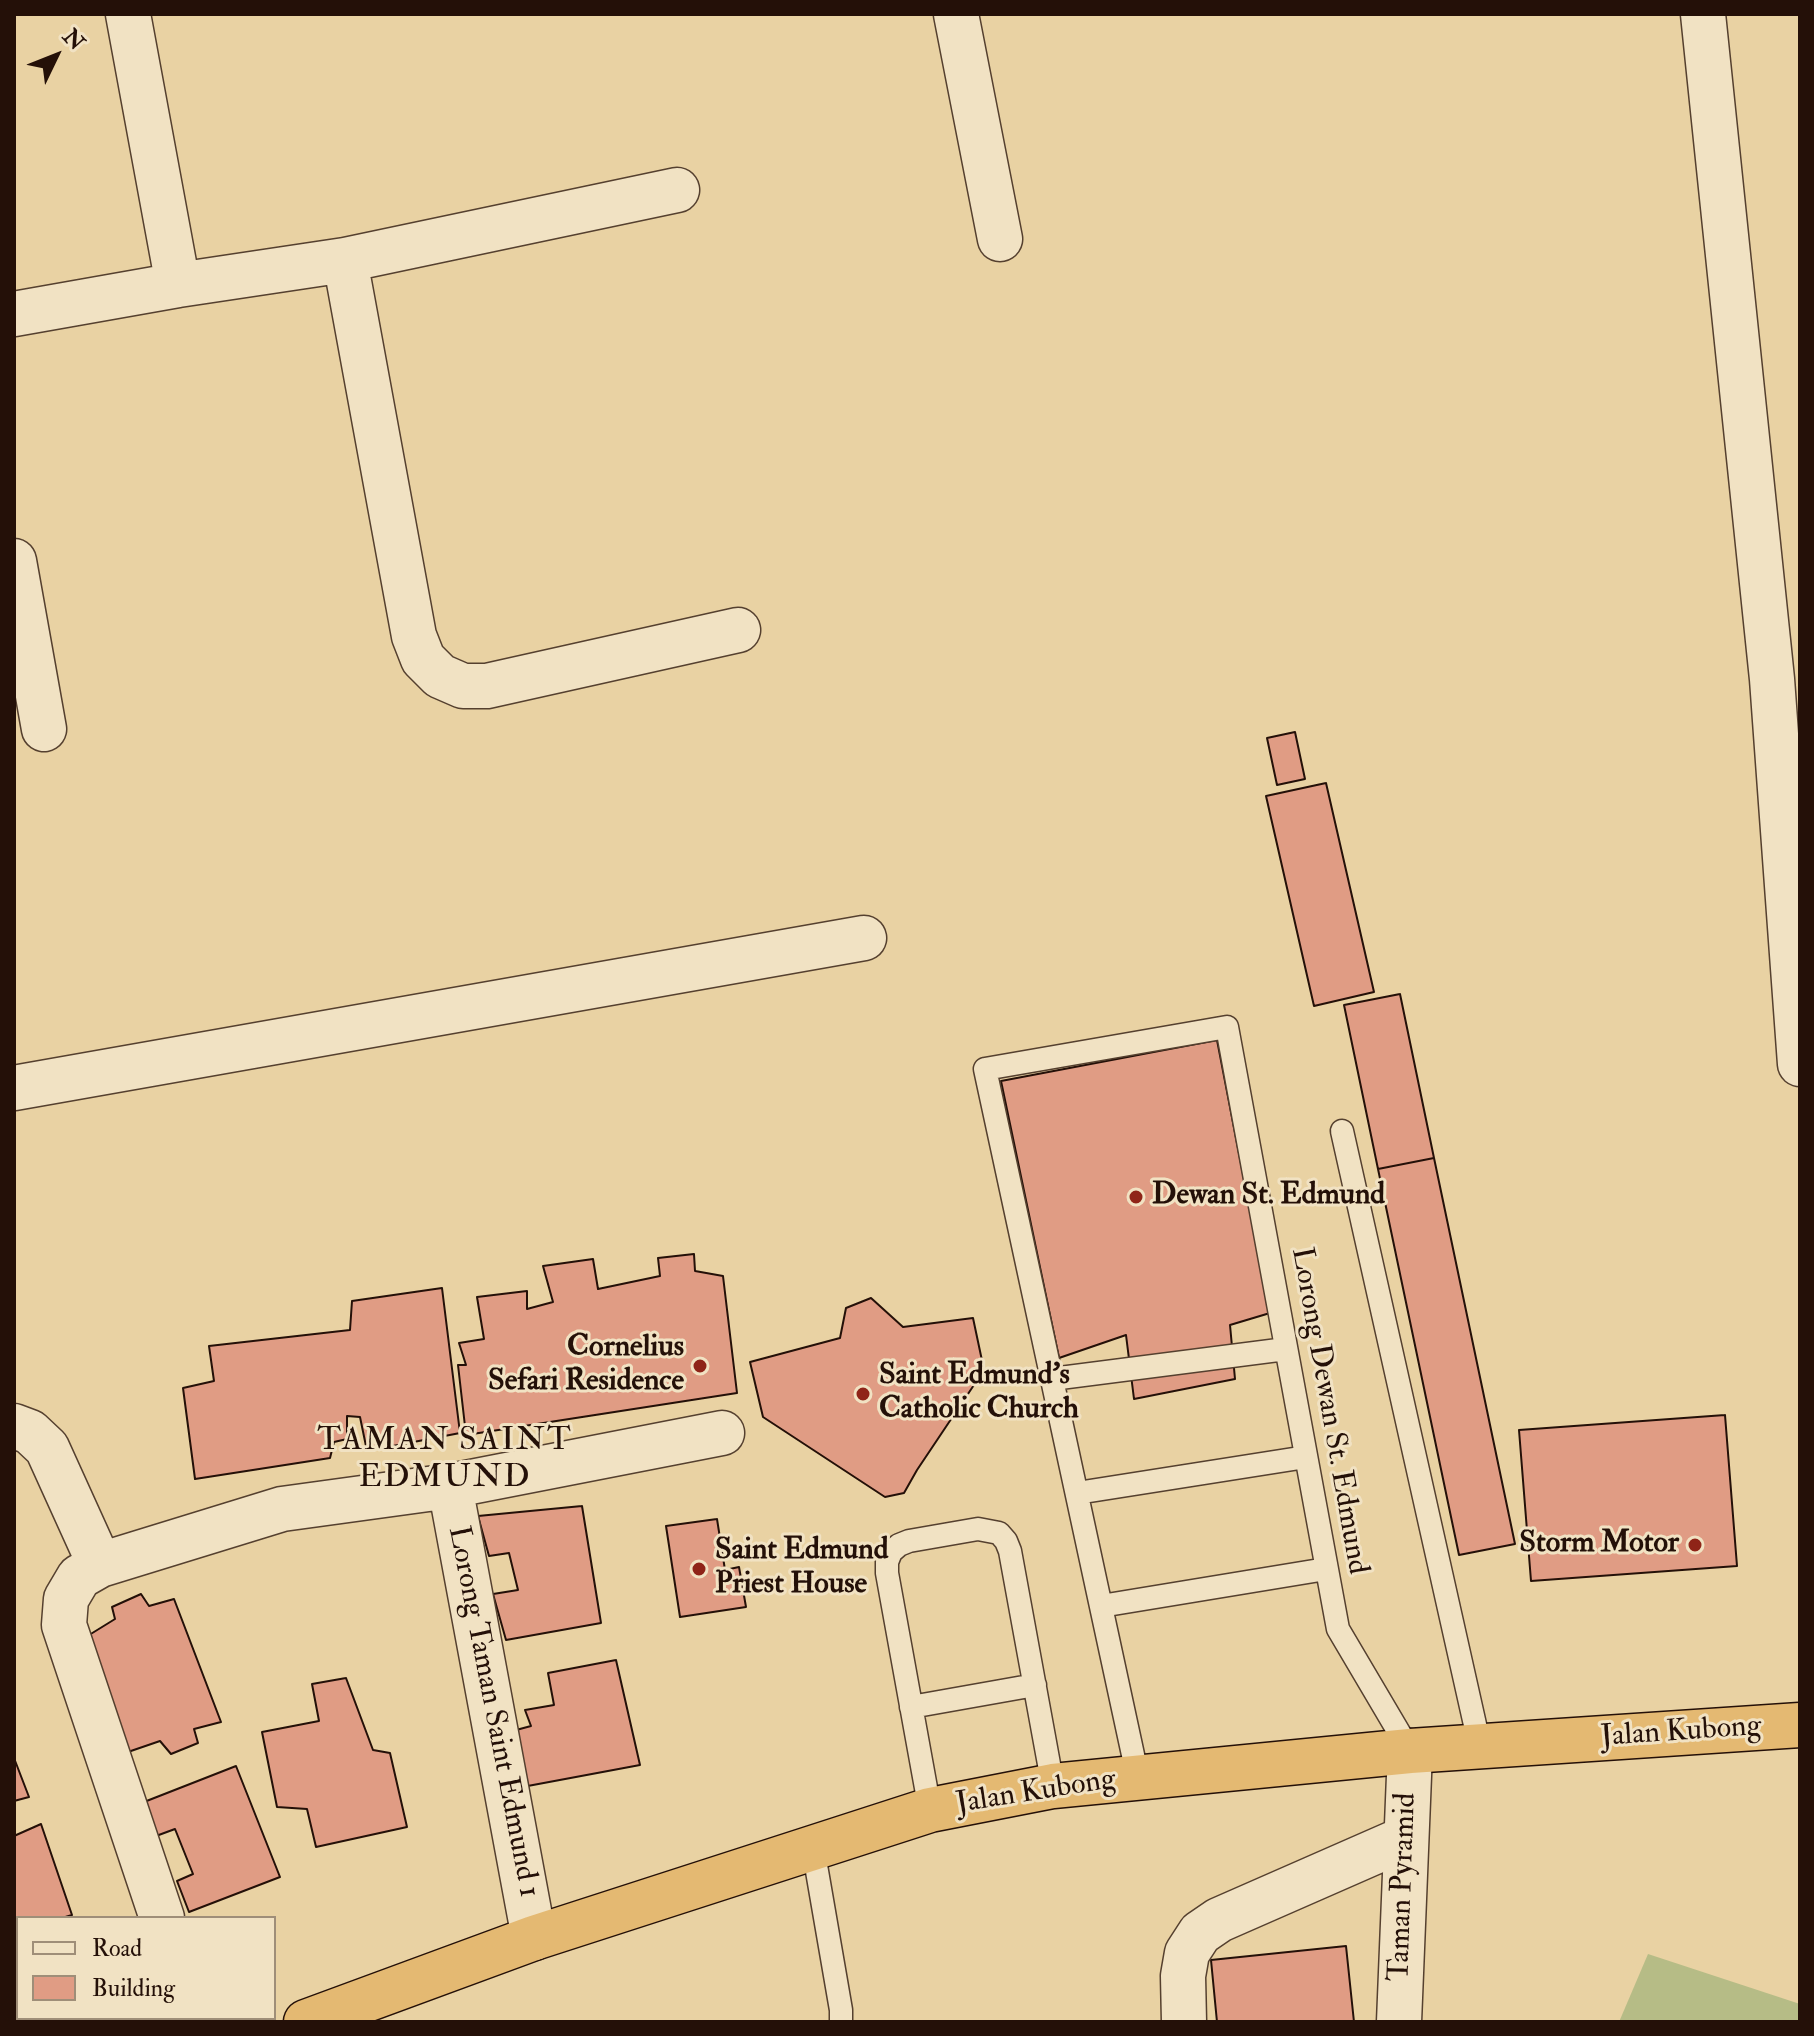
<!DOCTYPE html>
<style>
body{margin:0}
#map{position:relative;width:1814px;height:2036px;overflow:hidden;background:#e9d2a3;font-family:"IM FELL Double Pica",serif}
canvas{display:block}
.frame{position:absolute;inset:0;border:16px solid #241008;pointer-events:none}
.legend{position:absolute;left:16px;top:1916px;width:260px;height:104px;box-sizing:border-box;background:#f1e2c3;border:2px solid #9f8e78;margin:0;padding:10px 14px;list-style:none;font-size:24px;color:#241008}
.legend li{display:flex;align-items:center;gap:16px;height:40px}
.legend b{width:40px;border:2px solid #9f8e78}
.north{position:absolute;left:16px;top:16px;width:80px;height:80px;-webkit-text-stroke:6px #f1e2c3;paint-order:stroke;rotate:47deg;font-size:22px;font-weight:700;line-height:32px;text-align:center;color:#241008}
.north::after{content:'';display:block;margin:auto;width:28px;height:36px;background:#241008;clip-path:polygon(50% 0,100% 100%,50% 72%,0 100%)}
</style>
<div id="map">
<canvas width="1814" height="2036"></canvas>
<div class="frame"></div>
<ul class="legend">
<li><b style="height:10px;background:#f1e2c3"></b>Road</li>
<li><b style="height:22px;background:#e09c84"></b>Building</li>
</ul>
<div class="north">N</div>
</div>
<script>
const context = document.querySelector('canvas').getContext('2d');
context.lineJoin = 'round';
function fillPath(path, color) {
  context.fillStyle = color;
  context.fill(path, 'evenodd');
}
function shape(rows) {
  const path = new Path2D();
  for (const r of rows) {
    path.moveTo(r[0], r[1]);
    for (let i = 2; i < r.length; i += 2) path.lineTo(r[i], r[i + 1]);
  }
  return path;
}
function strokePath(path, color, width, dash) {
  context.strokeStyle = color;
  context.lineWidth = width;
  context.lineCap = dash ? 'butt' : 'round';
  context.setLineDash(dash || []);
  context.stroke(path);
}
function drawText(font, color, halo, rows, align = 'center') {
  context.font = font + ' "IM FELL Double Pica",serif';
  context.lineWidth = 6;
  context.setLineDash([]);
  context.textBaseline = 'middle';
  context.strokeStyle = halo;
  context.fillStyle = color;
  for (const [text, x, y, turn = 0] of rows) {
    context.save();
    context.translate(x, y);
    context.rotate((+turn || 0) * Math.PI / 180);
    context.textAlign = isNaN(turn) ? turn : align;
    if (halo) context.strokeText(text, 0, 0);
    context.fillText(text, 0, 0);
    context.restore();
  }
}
const green = shape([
 [1648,1954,1800,2004,1800,2022,1619,2022]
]);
const building = shape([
 [1295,732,1305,779,1277,785,1267,738,1295,732],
 [1326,783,1374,992,1314,1006,1266,796,1326,783],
 [1400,994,1434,1158,1378,1169,1344,1005,1400,994],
 [1217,1040,1270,1313,1230,1325,1235,1379,1134,1399,1126,1335,1059,1358,1001,1081,1217,1040],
 [1434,1158,1515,1544,1459,1555,1378,1169,1434,1158],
 [694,1254,695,1271,723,1276,737,1393,466,1435,458,1365,466,1365,459,1343,484,1339,477,1297,527,1291,527,1309,553,1302,543,1266,593,1259,598,1289,660,1276,658,1258,694,1254],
 [442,1288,460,1433,367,1451,360,1417,347,1416,347,1439,334,1442,330,1458,195,1479,183,1388,214,1381,209,1346,350,1330,352,1301,442,1288],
 [871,1298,903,1327,973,1318,984,1370,917,1470,904,1493,885,1497,763,1417,750,1362,840,1338,846,1308,871,1298],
 [1725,1415,1737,1566,1531,1581,1519,1430,1725,1415],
 [582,1506,601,1623,506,1640,493,1594,518,1590,509,1553,489,1556,478,1516,582,1506],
 [717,1519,725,1570,739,1567,746,1607,680,1617,666,1526,717,1519],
 [141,1594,149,1606,174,1599,221,1722,194,1729,198,1743,171,1754,160,1741,125,1753,81,1640,115,1619,112,1607,141,1594],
 [616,1660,640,1765,517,1788,505,1733,531,1726,525,1710,554,1705,548,1673,616,1660],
 [346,1678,373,1750,390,1753,407,1827,316,1847,307,1809,277,1807,262,1732,319,1721,312,1684,346,1678],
 [14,1758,29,1797,14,1801,14,1758],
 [236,1766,280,1877,189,1912,177,1881,193,1874,175,1829,156,1836,144,1802,236,1766],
 [41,1824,72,1915,62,1918,18,1918,18,1936,14,1938,14,1836,41,1824],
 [1346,1946,1354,2022,1217,2022,1211,1960,1346,1946]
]);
const service = shape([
 [1342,1131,1480,1747],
 [1052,1379,1286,1349],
 [1077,1493,1306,1457],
 [1101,1606,1326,1569],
 [911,1707,1035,1685],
 [1138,1778,985,1069,1227,1027,1338,1629,1410,1751],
 [930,1810,887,1573,887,1562,891,1552,899,1545,909,1541,978,1529,999,1533,1006,1541,1010,1551,1053,1786],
 [813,1848,841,2010,841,2022]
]);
const minor = shape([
 [956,14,1000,239],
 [1703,14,1772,679,1800,1064],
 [345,260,414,636,423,659,440,676,463,686,487,686,738,630],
 [178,285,345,260,677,190],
 [14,314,178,285,128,14],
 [14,561,44,729],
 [14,1088,864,938],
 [14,1426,30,1432,47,1448,100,1565],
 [450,1486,534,1938],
 [162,1918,64,1625,66,1599,79,1577,100,1565,282,1509,450,1486,722,1433],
 [196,2018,197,2022],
 [1184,2022,1183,1976,1187,1953,1200,1933,1219,1920,1406,1838],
 [1399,2022,1410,1751]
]);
const trunk = shape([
 [306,2022,534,1938,930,1810,1053,1786,1410,1751,1800,1725]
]);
const markers = [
 [1136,1197,8,"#8f2418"],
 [700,1366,8,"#8f2418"],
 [863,1394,8,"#8f2418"],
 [1695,1545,8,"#8f2418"],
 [699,1569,8,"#8f2418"]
];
const poiNames = [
 ["Dewan St. Edmund",1152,1197],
 ["Cornelius",684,1349,"right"],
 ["Sefari Residence",684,1383,"right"],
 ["Saint Edmund's",879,1377],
 ["Catholic Church",879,1411],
 ["Storm Motor",1679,1545,"right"],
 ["Saint Edmund",715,1552],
 ["Priest House",715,1586]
];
const streetNames = [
 ["Lorong Dewan St. Edmund",1328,1411,80],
 ["Lorong Taman Saint Edmund 1",492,1712,79],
 ["Jalan Kubong",1681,1733,-4],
 ["Jalan Kubong",1036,1793,-9],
 ["Taman Pyramid",1404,1887,-88]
];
const neighbourhoodNames = [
 ["TAMAN SAINT",445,1442],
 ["EDMUND",445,1479]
];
fillPath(green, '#b6bc86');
fillPath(building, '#e09c84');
strokePath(building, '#241008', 2);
strokePath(service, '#55402f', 25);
strokePath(minor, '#55402f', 47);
strokePath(trunk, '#241008', 47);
strokePath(service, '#f1e2c3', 22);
strokePath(minor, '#f1e2c3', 44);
strokePath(trunk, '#e4b972', 44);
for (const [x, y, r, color] of markers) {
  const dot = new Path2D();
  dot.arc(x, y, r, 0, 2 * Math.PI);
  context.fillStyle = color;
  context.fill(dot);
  strokePath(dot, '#f1e2c3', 3);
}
drawText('bold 30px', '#241008', '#f1e2c3', poiNames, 'left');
drawText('30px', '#241008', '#f1e2c3', streetNames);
context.letterSpacing = '2px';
drawText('32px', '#241008', '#f1e2c3', neighbourhoodNames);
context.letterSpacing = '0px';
</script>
